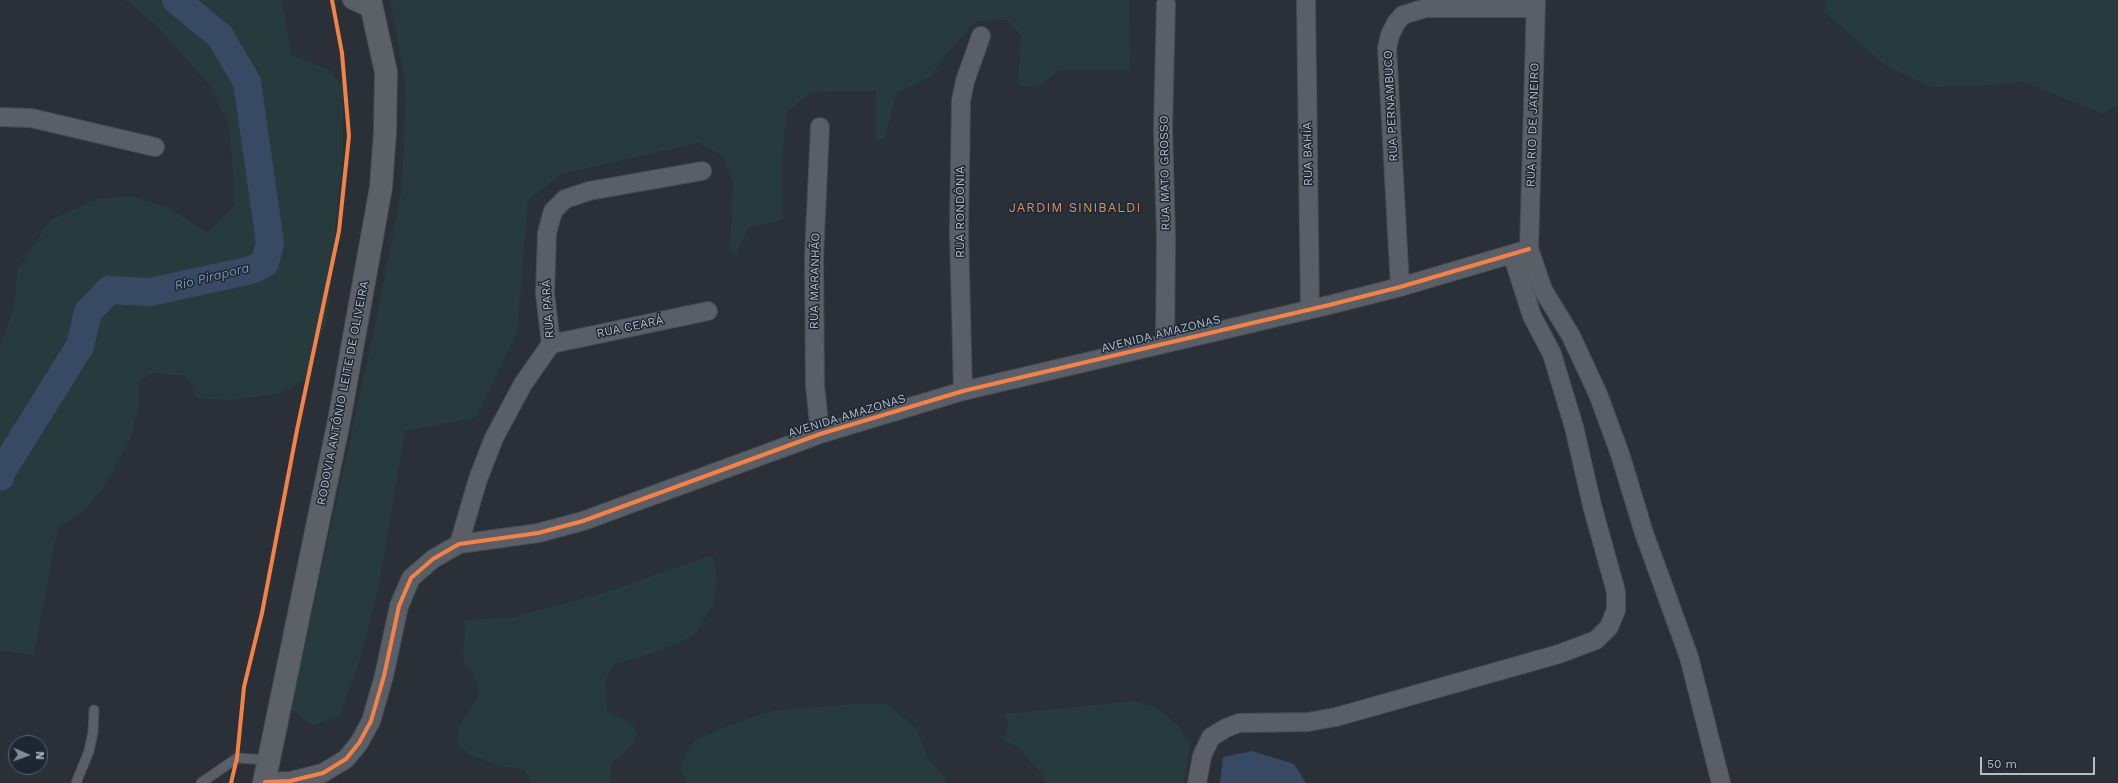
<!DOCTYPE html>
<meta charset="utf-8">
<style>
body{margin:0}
#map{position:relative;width:2118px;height:783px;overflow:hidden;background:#2a3038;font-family:"Work Sans",sans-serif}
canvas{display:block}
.north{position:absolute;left:8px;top:735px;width:40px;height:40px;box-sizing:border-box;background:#1d2633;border:1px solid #59626f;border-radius:50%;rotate:92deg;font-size:11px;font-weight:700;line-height:16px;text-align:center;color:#b4bcc9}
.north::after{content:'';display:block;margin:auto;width:14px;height:18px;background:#848b96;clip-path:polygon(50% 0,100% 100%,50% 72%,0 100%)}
.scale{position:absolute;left:1980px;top:757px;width:115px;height:18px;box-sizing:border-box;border:2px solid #b4bcc9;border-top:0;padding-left:5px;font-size:12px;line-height:14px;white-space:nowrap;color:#b4bcc9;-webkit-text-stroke:3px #1d2633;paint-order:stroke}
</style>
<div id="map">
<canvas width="2118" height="783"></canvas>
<div class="north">N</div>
<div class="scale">50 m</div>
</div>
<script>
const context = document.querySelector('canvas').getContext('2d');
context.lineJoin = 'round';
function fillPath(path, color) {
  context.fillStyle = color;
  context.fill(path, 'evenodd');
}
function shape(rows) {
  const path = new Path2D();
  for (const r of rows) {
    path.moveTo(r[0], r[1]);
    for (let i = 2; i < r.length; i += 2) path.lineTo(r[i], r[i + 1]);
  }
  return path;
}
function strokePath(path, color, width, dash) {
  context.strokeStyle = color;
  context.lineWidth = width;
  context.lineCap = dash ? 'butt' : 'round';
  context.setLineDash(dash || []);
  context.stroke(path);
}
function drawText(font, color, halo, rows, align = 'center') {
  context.font = font + ' "Work Sans",sans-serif';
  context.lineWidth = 3;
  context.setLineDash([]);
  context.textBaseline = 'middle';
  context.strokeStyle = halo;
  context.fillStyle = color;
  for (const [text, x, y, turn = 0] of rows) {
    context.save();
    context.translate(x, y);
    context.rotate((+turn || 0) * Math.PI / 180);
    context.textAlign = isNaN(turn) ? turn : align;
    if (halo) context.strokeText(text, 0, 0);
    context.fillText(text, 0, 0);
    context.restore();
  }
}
const green = shape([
 [125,0,282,0,291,55,328,69,344,88,343,148,327,323,312,355,313,375,279,394,233,400,196,399,192,386,185,376,154,373,138,382,138,408,131,437,106,483,84,512,58,527,34,655,5,651,0,652,0,347,14,306,17,271,50,220,96,199,132,196,169,208,208,233,235,204,229,125,210,86,156,25],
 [390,0,1129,0,1130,70,1061,70,1035,88,1018,84,1021,35,1007,20,977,21,948,51,931,76,897,93,885,138,876,141,876,91,812,92,787,112,782,158,783,220,749,227,736,255,730,249,733,183,722,156,699,143,561,174,528,201,517,333,475,418,405,431,378,590,358,666,340,715,313,726,291,710,377,316,402,188,406,84],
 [1825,0,2118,0,2118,104,2103,114,2024,82,1981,86,1930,87,1886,66,1824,12],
 [712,555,717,571,714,603,694,636,654,653,613,665,605,683,608,712,634,725,637,735,631,747,612,763,610,783,531,783,524,769,504,767,470,755,458,744,459,727,476,699,480,689,471,670,463,663,465,620,513,617,603,593],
 [1134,701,1156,707,1179,726,1190,746,1184,783,1045,783,1042,774,1029,761,1021,749,1003,740,1009,726,1004,714],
 [863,703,888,704,916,728,928,758,946,778,945,783,687,783,679,768,694,741,727,726,771,711]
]);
const water = shape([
 [1252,751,1294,764,1306,783,1220,783,1223,757]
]);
const river = shape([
 [0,477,2,471,80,346,88,312,109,290,150,292,247,271,258,267,265,263,270,243,247,82,220,36,176,0]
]);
const service = shape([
 [76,783,89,751,93,732,94,710],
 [201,783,237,758,269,760]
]);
const minor = shape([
 [352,0,372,9],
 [1306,0,1310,309],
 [1536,0,1529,249,1543,290,1571,336,1598,394,1620,454,1644,533,1689,657,1721,783],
 [0,117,31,118,155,147],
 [1400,287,1387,48,1390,35,1396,23,1403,15,1426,8,1536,8],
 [1165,343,1166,238,1163,128,1166,4],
 [551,344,708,311],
 [963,391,959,233,961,101,965,81,981,36],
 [820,434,815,385,814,257,820,127],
 [459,544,478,479,494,438,523,384,551,344,545,294,547,233,553,211,565,199,589,191,702,171],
 [265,782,290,781,323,773,346,759,359,743,371,721,384,676,399,606,411,578,433,559,459,544,538,533,583,521,820,434,963,391,1329,305,1400,287,1529,249],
 [1197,783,1202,756,1211,737,1226,728,1239,723,1308,722,1336,717,1559,654,1596,640,1609,627,1616,610,1616,592,1592,505,1574,427,1552,354,1532,316,1512,254]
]);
const primary = shape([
 [264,783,339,421,381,187,385,132,386,72,370,0]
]);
const cycleway = shape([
 [265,782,290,781,323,773,346,759,359,743,371,721,384,676,399,606,411,578,433,559,459,544,538,533,583,521,820,434,963,391,1329,305,1400,287,1529,249],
 [231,783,237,758,244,687,262,613,297,430,339,231,349,136,342,53,332,0]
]);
const streetNames = [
 ["RUA PERNAMBUCO",1391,106,-93],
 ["RUA RIO DE JANEIRO",1533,125,-88],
 ["RUA BAHÍA",1308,154,-91],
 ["RUA MATO GROSSO",1165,173,-91],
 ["RUA RONDÔNIA",960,212,-90],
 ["RUA MARANHÃO",815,281,-89],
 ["RUA PARÁ",548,309,-94],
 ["RUA CEARÁ",630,327,-12],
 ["AVENIDA AMAZONAS",1161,334,-14],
 ["RODOVIA ANTÔNIO LEITE DE OLIVEIRA",343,393,-79],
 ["AVENIDA AMAZONAS",847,416,-17]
];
const neighbourhoodNames = [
 ["JARDIM SINIBALDI",1075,208]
];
const waterNames = [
 ["Rio Pirapora",212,277,-14]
];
fillPath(green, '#273a3e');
fillPath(water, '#384963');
strokePath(river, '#384963', 28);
strokePath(service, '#484c53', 11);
strokePath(minor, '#484c53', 20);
strokePath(primary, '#484c55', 24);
strokePath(service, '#5a5e66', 9);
strokePath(minor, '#5a5e66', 18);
strokePath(primary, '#5c6168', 22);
strokePath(cycleway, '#f48246', 4);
drawText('12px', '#b4bcc9', '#1d2633', streetNames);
context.letterSpacing = '1px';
drawText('13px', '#d59563', '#1d2633', neighbourhoodNames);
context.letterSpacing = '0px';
drawText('italic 13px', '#7c92b1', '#1d2633', waterNames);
</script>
